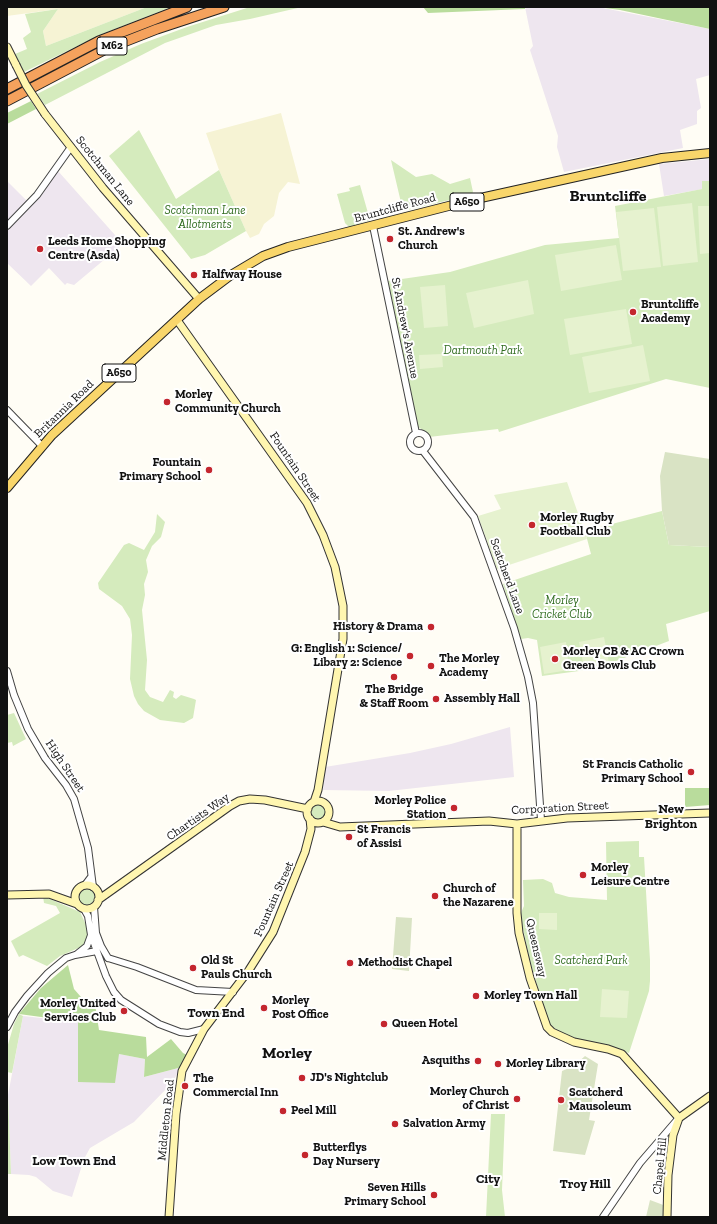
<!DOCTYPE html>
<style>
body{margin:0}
#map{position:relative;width:717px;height:1224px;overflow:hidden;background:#fffdf5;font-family:"Zilla Slab",serif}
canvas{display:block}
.frame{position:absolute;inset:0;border:8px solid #111;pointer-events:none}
</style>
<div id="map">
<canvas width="717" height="1224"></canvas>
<div class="frame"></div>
</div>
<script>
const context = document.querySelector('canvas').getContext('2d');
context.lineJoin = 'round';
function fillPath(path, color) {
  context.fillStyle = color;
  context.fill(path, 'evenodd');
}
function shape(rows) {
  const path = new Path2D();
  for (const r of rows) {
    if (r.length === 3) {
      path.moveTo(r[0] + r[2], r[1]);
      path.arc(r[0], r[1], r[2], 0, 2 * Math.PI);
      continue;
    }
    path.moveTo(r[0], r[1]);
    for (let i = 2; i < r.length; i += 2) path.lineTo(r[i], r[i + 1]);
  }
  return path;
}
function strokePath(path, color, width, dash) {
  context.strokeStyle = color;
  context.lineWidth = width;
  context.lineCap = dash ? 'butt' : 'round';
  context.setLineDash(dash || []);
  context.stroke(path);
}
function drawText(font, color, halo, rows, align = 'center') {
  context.font = font + ' "Zilla Slab",serif';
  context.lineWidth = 4;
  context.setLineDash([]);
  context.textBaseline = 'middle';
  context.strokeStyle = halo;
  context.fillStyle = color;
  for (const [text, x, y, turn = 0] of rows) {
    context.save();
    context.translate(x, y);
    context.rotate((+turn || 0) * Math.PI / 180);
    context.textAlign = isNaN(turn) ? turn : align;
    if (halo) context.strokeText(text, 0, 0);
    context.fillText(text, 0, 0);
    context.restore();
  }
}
const industrial = shape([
 [525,7,598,7,710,29,710,75,696,79,701,108,697,111,697,124,680,130,683,148,564,172,557,147,558,136,530,50,533,46],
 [710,159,710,181,702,181,703,189,664,196,659,164],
 [58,171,123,244,74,285,67,283,65,285,49,268,31,286,7,263,7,231,41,196],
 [7,181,27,201,7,221],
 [510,727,514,777,389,791,323,790,325,767,410,753,451,744],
 [23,1016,78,1022,78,1082,119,1054,145,1059,144,1077,182,1067,170,1085,134,1122,90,1148,84,1159,72,1197,53,1191,36,1177,29,1175,11,1174,8,1095]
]);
const farmland = shape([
 [7,7,147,7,46,46,43,31,58,9,7,16],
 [281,113,300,184,288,182,279,193,274,216,264,224,259,234,250,238,246,231,219,170,206,133]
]);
const green = shape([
 [147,7,171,7,102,34,24,72,15,54,27,49,23,38,31,32,25,14,58,9,43,31,46,46],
 [250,7,302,7,250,19,216,25,165,43,45,105,37,94,100,62,141,44,187,27],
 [139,130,176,199,219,170,246,231,205,255,191,259,109,156],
 [391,160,416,177,432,174,450,184,470,178,473,192,471,195,403,211],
 [702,181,710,181,710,388,666,379,499,432,498,429,429,437,423,430,418,427,388,281,450,272,545,245,619,238,615,206,702,189],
 [360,185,370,220,349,227,345,223,337,194,350,191,349,188],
 [662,511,669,545,710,547,710,611,666,624,669,641,616,661,579,671,542,676,537,640,528,638,521,639,503,584,591,554,585,531],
 [157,514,165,522,161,537,152,546,146,560,148,572,144,584,145,595,142,610,147,660,145,690,150,697,163,702,170,690,174,692,173,697,176,699,181,695,194,699,196,700,193,718,184,723,160,720,144,711,138,704,134,696,130,679,132,635,130,619,122,606,99,589,98,583,124,545,129,543,144,550,155,532],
 [14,713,26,739,13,746,12,742,7,743,7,715],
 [318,812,8],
 [639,841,639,857,644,857,650,960,650,981,649,991,629,1053,564,1035,551,1026,547,1020,529,957,520,915,524,906,523,880,543,879,552,883,555,893,569,897,607,900,606,842],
 [87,897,8],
 [43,896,80,912,87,927,88,933,87,938,83,946,60,956,47,966,23,955,19,957,11,941,60,913,56,906,44,903],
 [19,1014,23,1016,12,1073,7,1072,7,1048,14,1024],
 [7,1095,8,1095,11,1174,7,1174],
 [491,1114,505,1114,502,1190,505,1217,486,1217]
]);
const forest = shape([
 [423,7,525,7,525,9,428,13],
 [598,7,710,7,710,29,620,10],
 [31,101,36,109,7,124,7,113],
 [685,788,710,788,710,805,685,807],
 [68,965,74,989,81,997,95,1004,99,1030,146,1037,147,1057,171,1039,183,1053,187,1055,182,1067,144,1077,145,1059,119,1054,115,1083,78,1082,78,1022,19,1014,41,988]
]);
const cemetery = shape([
 [665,452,710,459,710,547,669,545,662,511,660,476],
 [396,917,412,918,409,971,392,969],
 [585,1056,598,1064,589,1120,595,1121,585,1155,553,1151,562,1071,574,1066],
 [650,1200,666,1206,665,1217,646,1217]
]);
const pitch = shape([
 [692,203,698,262,663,266,657,207],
 [698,206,710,206,710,253,700,254],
 [654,208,661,267,623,271,616,212],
 [616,245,622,280,561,291,555,255],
 [528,280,534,314,474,328,466,293],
 [445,285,448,326,424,328,420,287],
 [626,309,632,344,570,355,564,319],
 [643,345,650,381,589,393,582,357],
 [442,354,443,367,420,369,419,355],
 [567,482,587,539,497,569,478,516,501,509,494,495],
 [604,637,609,663,584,668,579,642],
 [566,642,569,670,544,674,540,647],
 [539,913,557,913,557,930,539,929],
 [602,989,629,991,627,1018,600,1017]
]);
const tertiary = shape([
 [7,226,37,195,71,147],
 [373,226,416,433],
 [7,410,42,446],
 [419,442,9],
 [423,451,474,517,514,628,528,677,533,703,541,820],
 [7,671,14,695,28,729,45,758,66,785,74,799,88,848,93,887],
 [85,885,91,877],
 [94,907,96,933,101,946,108,958],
 [84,909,88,916,91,935,106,976,114,992,121,1000,159,1024,180,1032,188,1033,204,1029],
 [77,954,87,946,91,935],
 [108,958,137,967,196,990,233,992],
 [7,1027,15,1012,27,996,48,973,66,958,75,955,97,951],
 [603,1217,640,1163,677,1120]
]);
const secondary = shape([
 [7,47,16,65],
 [45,114,103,188,199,299],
 [177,320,307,503,323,535,335,567,343,606,343,639,318,790,314,802],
 [318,812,11],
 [323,822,340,827,489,821,517,824,567,818,710,813],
 [517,824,517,913,519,933,530,978,547,1027,552,1032,574,1042,608,1049,622,1054,679,1118],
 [87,897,12],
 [7,895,49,894,77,904],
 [98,900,230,806,239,801,250,799,265,800,308,809],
 [679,1118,710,1096],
 [169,1217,176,1114,182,1071,204,1029,249,970,273,932,305,852,311,829,310,819],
 [667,1217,668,1175,673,1135,679,1118]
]);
const primary = shape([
 [7,488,52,435,199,299,231,275,263,256,288,247,476,199,662,158,710,153]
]);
const motorway = shape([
 [7,89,99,41,187,7],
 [7,101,106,49,157,29,224,7]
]);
const secondaryBridge = shape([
 [16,65,26,85,45,114]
]);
const markers = [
 [390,239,4,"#c4262e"],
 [40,249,4,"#c4262e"],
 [194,275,4,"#c4262e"],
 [633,312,4,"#c4262e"],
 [167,402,4,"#c4262e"],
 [209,470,4,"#c4262e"],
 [532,525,4,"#c4262e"],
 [431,627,4,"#c4262e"],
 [410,656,4,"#c4262e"],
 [555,659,4,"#c4262e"],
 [431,666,4,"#c4262e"],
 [394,677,4,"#c4262e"],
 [436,699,4,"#c4262e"],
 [691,772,4,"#c4262e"],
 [454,808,4,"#c4262e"],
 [349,837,4,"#c4262e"],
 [583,875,4,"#c4262e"],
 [435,896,4,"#c4262e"],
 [350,963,4,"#c4262e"],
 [193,968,4,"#c4262e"],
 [476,996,4,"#c4262e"],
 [264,1008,4,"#c4262e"],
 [124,1011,4,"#c4262e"],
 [384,1024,4,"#c4262e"],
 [478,1061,4,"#c4262e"],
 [498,1064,4,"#c4262e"],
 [302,1078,4,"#c4262e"],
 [185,1086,4,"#c4262e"],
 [517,1099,4,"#c4262e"],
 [561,1100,4,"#c4262e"],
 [283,1111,4,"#c4262e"],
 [395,1124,4,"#c4262e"],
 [305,1155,4,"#c4262e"],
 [434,1195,4,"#c4262e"]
];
const shields = [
 [112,46,30],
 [467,202,34],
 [119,373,34]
];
const shieldNames = [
 ["M62",112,46],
 ["A650",467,202],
 ["A650",119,373]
];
const streetNames = [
 ["Scotchman Lane",105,171,51],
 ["Bruntcliffe Road",395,208,-15],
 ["St Andrew's Avenue",405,328,79],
 ["Britannia Road",64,409,-44],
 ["Fountain Street",295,467,56],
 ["Scatcherd Lane",507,576,70],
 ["High Street",65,766,56],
 ["Corporation Street",560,808,-3],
 ["Chartists Way",198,817,-35],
 ["Fountain Street",274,899,-66],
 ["Queensway",536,948,77],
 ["Middleton Road",166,1120,-84],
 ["Chapel Hill",660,1166,-84]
];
const parkNames = [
 ["Scotchman Lane",205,211],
 ["Allotments",205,225],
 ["Dartmouth Park",483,351],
 ["Morley",562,601],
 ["Cricket Club",562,615],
 ["Scatcherd Park",591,961]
];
const poiNames = [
 ["St. Andrew's",398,232],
 ["Church",398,246],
 ["Leeds Home Shopping",48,242],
 ["Centre (Asda)",48,256],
 ["Halfway House",202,275],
 ["Bruntcliffe",641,305],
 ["Academy",641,319],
 ["Morley",175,395],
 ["Community Church",175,409],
 ["Fountain",201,463,"right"],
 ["Primary School",201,477,"right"],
 ["Morley Rugby",540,518],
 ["Football Club",540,532],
 ["History & Drama",423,627,"right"],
 ["G: English 1: Science/",402,649,"right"],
 ["Libary 2: Science",402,663,"right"],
 ["Morley CB & AC Crown",563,652],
 ["Green Bowls Club",563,666],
 ["The Morley",439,659],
 ["Academy",439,673],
 ["The Bridge",394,690,"center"],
 ["& Staff Room",394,704,"center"],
 ["Assembly Hall",444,699],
 ["St Francis Catholic",683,765,"right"],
 ["Primary School",683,779,"right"],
 ["Morley Police",446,801,"right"],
 ["Station",446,815,"right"],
 ["St Francis",357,830],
 ["of Assisi",357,844],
 ["Morley",591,868],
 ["Leisure Centre",591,882],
 ["Church of",443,889],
 ["the Nazarene",443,903],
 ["Old St",201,961],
 ["Pauls Church",201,975],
 ["Methodist Chapel",358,963],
 ["Morley Town Hall",484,996],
 ["Morley",272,1001],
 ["Post Office",272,1015],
 ["Morley United",116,1004,"right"],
 ["Services Club",116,1018,"right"],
 ["Queen Hotel",392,1024],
 ["Asquiths",470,1061,"right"],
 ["Morley Library",506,1064],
 ["JD's Nightclub",310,1078],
 ["The",193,1079],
 ["Commercial Inn",193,1093],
 ["Morley Church",509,1092,"right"],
 ["of Christ",509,1106,"right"],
 ["Scatcherd",569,1093],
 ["Mausoleum",569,1107],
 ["Peel Mill",291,1111],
 ["Salvation Army",403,1124],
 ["Butterflys",313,1148],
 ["Day Nursery",313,1162],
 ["Seven Hills",426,1188,"right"],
 ["Primary School",426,1202,"right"]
];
const neighbourhoodNames = [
 ["New",671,809],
 ["Brighton",671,824],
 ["Town End",216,1013],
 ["Low Town End",74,1161],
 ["City",488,1179],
 ["Troy Hill",585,1184]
];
const districtNames = [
 ["Bruntcliffe",608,196],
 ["Morley",287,1053]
];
fillPath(industrial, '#eee6ef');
fillPath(farmland, '#f6f3d4');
fillPath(green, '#d5ebbd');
fillPath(forest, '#b9dc9c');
fillPath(cemetery, '#d9e3c4');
fillPath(pitch, '#e6f2cf');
strokePath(tertiary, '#444', 8);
strokePath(secondary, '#333', 9);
strokePath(primary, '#222', 10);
strokePath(motorway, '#222', 11);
strokePath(tertiary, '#fff', 6);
strokePath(secondary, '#fff6b0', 7);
strokePath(primary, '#f9d66b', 8);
strokePath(motorway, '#f5a25d', 9);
strokePath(secondaryBridge, '#333', 9, []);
strokePath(secondaryBridge, '#fff6b0', 7);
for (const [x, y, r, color] of markers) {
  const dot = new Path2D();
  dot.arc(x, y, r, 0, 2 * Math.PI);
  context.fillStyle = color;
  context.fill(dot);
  strokePath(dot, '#fff', 1.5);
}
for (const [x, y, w] of shields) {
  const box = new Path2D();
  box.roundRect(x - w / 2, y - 9, w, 18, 3);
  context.fillStyle = '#fff';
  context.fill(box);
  strokePath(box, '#111', 1);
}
drawText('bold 11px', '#111', null, shieldNames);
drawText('12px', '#111', '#fff', streetNames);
drawText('italic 12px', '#2f6b1f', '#fff', parkNames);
drawText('bold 12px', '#111', '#fff', poiNames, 'left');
drawText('bold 13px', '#111', '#fff', neighbourhoodNames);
drawText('bold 16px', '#111', '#fff', districtNames);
</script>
